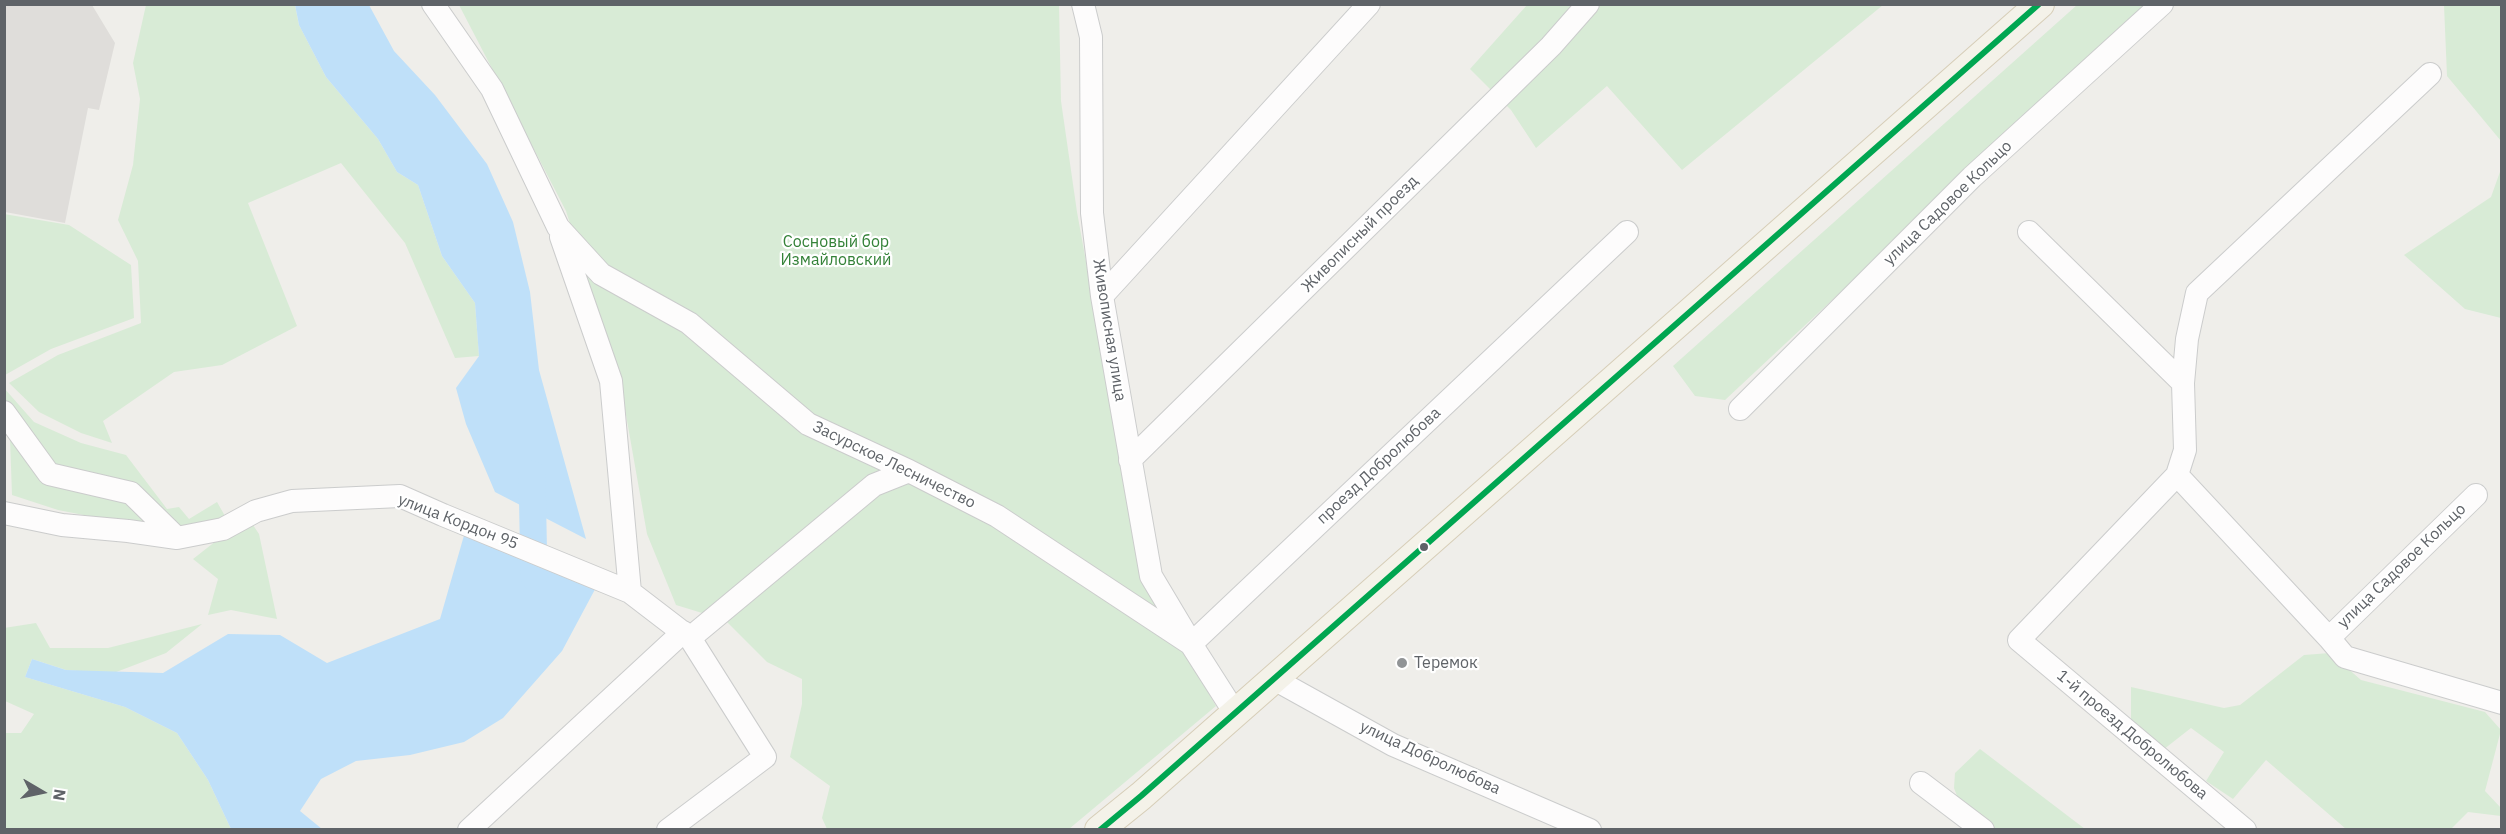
<!DOCTYPE html>
<meta charset="utf-8">
<style>
body{margin:0}
#map{position:relative;width:2506px;height:834px;overflow:hidden;background:#efeeea;font-family:"IBM Plex Sans",sans-serif}
canvas{display:block}
.frame{position:absolute;inset:0;border:6px solid #5f6368;pointer-events:none}
.north{position:absolute;left:12px;top:762px;width:60px;height:60px;-webkit-text-stroke:4px #fff;paint-order:stroke;rotate:99deg;font-size:16px;font-weight:700;line-height:24px;text-align:center;color:#5f6368}
.north::after{content:'';display:block;margin:auto;width:21px;height:27px;background:#5f6368;clip-path:polygon(50% 0,100% 100%,50% 72%,0 100%)}
</style>
<div id="map">
<canvas width="2506" height="834"></canvas>
<div class="frame"></div>
<div class="north">N</div>
</div>
<script>
const context = document.querySelector('canvas').getContext('2d');
context.lineJoin = 'round';
function fillPath(path, color) {
  context.fillStyle = color;
  context.fill(path, 'evenodd');
}
function shape(rows) {
  const path = new Path2D();
  for (const r of rows) {
    path.moveTo(r[0], r[1]);
    for (let i = 2; i < r.length; i += 2) path.lineTo(r[i], r[i + 1]);
  }
  return path;
}
function strokePath(path, color, width, dash) {
  context.strokeStyle = color;
  context.lineWidth = width;
  context.lineCap = dash ? 'butt' : 'round';
  context.setLineDash(dash || []);
  context.stroke(path);
}
function drawText(font, color, halo, rows, align = 'center') {
  context.font = font + ' "IBM Plex Sans",sans-serif';
  context.lineWidth = 4.5;
  context.setLineDash([]);
  context.textBaseline = 'middle';
  context.strokeStyle = halo;
  context.fillStyle = color;
  for (const [text, x, y, turn = 0] of rows) {
    context.save();
    context.translate(x, y);
    context.rotate((+turn || 0) * Math.PI / 180);
    context.textAlign = isNaN(turn) ? turn : align;
    if (halo) context.strokeText(text, 0, 0);
    context.fillText(text, 0, 0);
    context.restore();
  }
}
const industrial = shape([
 [4,5,92,5,115,43,99,110,88,108,65,223,5,212]
]);
const green = shape([
 [146,5,295,5,299,25,326,77,378,139,397,172,418,185,442,256,475,303,479,356,455,358,405,243,341,163,248,203,297,326,222,365,174,372,103,421,112,443,81,433,39,412,9,383,58,355,141,323,138,261,118,220,133,165,140,99,133,63],
 [459,5,1059,5,1061,101,1077,212,1144,581,1216,706,1069,829,827,829,822,818,830,786,790,757,802,704,802,679,767,662,725,620,676,605,647,534,620,381,566,211],
 [1527,5,1883,5,1682,170,1607,86,1536,148,1511,110,1470,69],
 [2077,5,2148,5,1725,400,1695,396,1673,366],
 [2444,5,2501,5,2501,141,2447,76],
 [2501,169,2501,318,2465,309,2404,255,2491,197],
 [4,214,69,225,131,265,134,318,51,349,5,375],
 [4,388,34,422,81,443,126,455,167,509,179,507,189,519,217,502,225,516,243,510,259,534,277,619,231,610,208,615,218,579,193,559,216,541,58,510,12,495,10,439,5,430],
 [36,623,50,648,108,648,202,624,166,653,111,674,66,670,32,659,25,677,125,707,177,733,208,780,231,829,5,829,5,733,21,733,34,714,5,701,4,628],
 [2330,653,2361,680,2485,712,2501,730,2485,791,2501,808,2501,816,2468,812,2451,829,2346,829,2266,760,2233,799,2206,781,2224,752,2191,728,2159,753,2131,730,2131,687,2224,708,2240,705,2304,655],
 [1980,749,2085,829,1996,829,1960,804,1954,788,1955,773]
]);
const water = shape([
 [295,5,369,5,394,51,435,95,487,164,513,222,530,292,539,370,586,539,495,492,466,424,456,388,479,356,475,303,442,256,418,185,397,172,378,139,326,77,299,25],
 [467,525,600,580,562,651,503,718,464,742,410,755,356,761,321,779,300,811,322,829,231,829,208,780,177,733,125,707,25,677,32,659,66,670,163,673,228,634,280,635,327,663,440,619]
]);
const river = shape([
 [532,474,534,577]
]);
const minor = shape([
 [433,4,492,89,558,227,601,274,689,323,808,424,909,471,997,516,1191,644],
 [1083,4,1091,37,1092,213,1102,296,1151,576,1188,638],
 [2029,232,2183,383],
 [561,237,611,381,630,592],
 [1102,296,1369,4],
 [1740,409,1972,177,2162,4],
 [4,412,49,474,131,493,177,538],
 [1130,460,1551,46,1588,4],
 [2177,475,2329,638,2476,495],
 [4,513,62,525,128,531,177,538,223,529,256,511,292,501,400,496,443,515,630,592,690,638,874,485,909,471],
 [2329,638,2345,657,2502,703],
 [1274,679,1393,745,1590,830],
 [1235,713,1191,644,1627,232],
 [1921,783,1983,830],
 [469,830,683,632],
 [668,830,765,757,690,638],
 [2245,830,2019,640,2177,475,2185,450,2183,383,2187,339,2197,293,2430,74]
]);
const major = shape([
 [1099,830,1141,796,2040,4]
]);
const bus1 = shape([
 [1100,830,1141,796,2039,4]
]);
const markers = [
 [1424,547,5,"#5f6368"],
 [1402,663,6,"#919496"]
];
const streetNames = [
 ["улица Садовое Кольцо",1948,203,-44],
 ["Живописный проезд",1360,234,-45],
 ["Живописная улица",1109,330,81],
 ["Засурское Лесничество",894,465,26],
 ["проезд Добролюбова",1379,466,-43],
 ["улица Кордон 95",458,522,21],
 ["улица Садовое Кольцо",2402,566,-44],
 ["1-й проезд Добролюбова",2132,735,40],
 ["улица Добролюбова",1430,758,25]
];
const parkNames = [
 ["Сосновый бор",836,242],
 ["Измайловский",836,260]
];
const poiNames = [
 ["Теремок",1414,663]
];
fillPath(industrial, '#dfddda');
fillPath(green, '#d8ebd6');
fillPath(water, '#bfe0f9');
strokePath(river, '#bfe0f9', 27);
strokePath(minor, '#cbcccc', 24);
strokePath(major, '#d7ceb8', 30);
strokePath(minor, '#fdfcfc', 22);
strokePath(major, '#f4f2e9', 28);
strokePath(bus1, '#00a651', 6);
for (const [x, y, r, color] of markers) {
  const dot = new Path2D();
  dot.arc(x, y, r, 0, 2 * Math.PI);
  context.fillStyle = color;
  context.fill(dot);
  strokePath(dot, '#fff', 2);
}
drawText('16px', '#5f6368', '#fff', streetNames);
drawText('16px', '#348238', '#fff', parkNames);
drawText('16px', '#5f6368', '#fff', poiNames, 'left');
</script>
